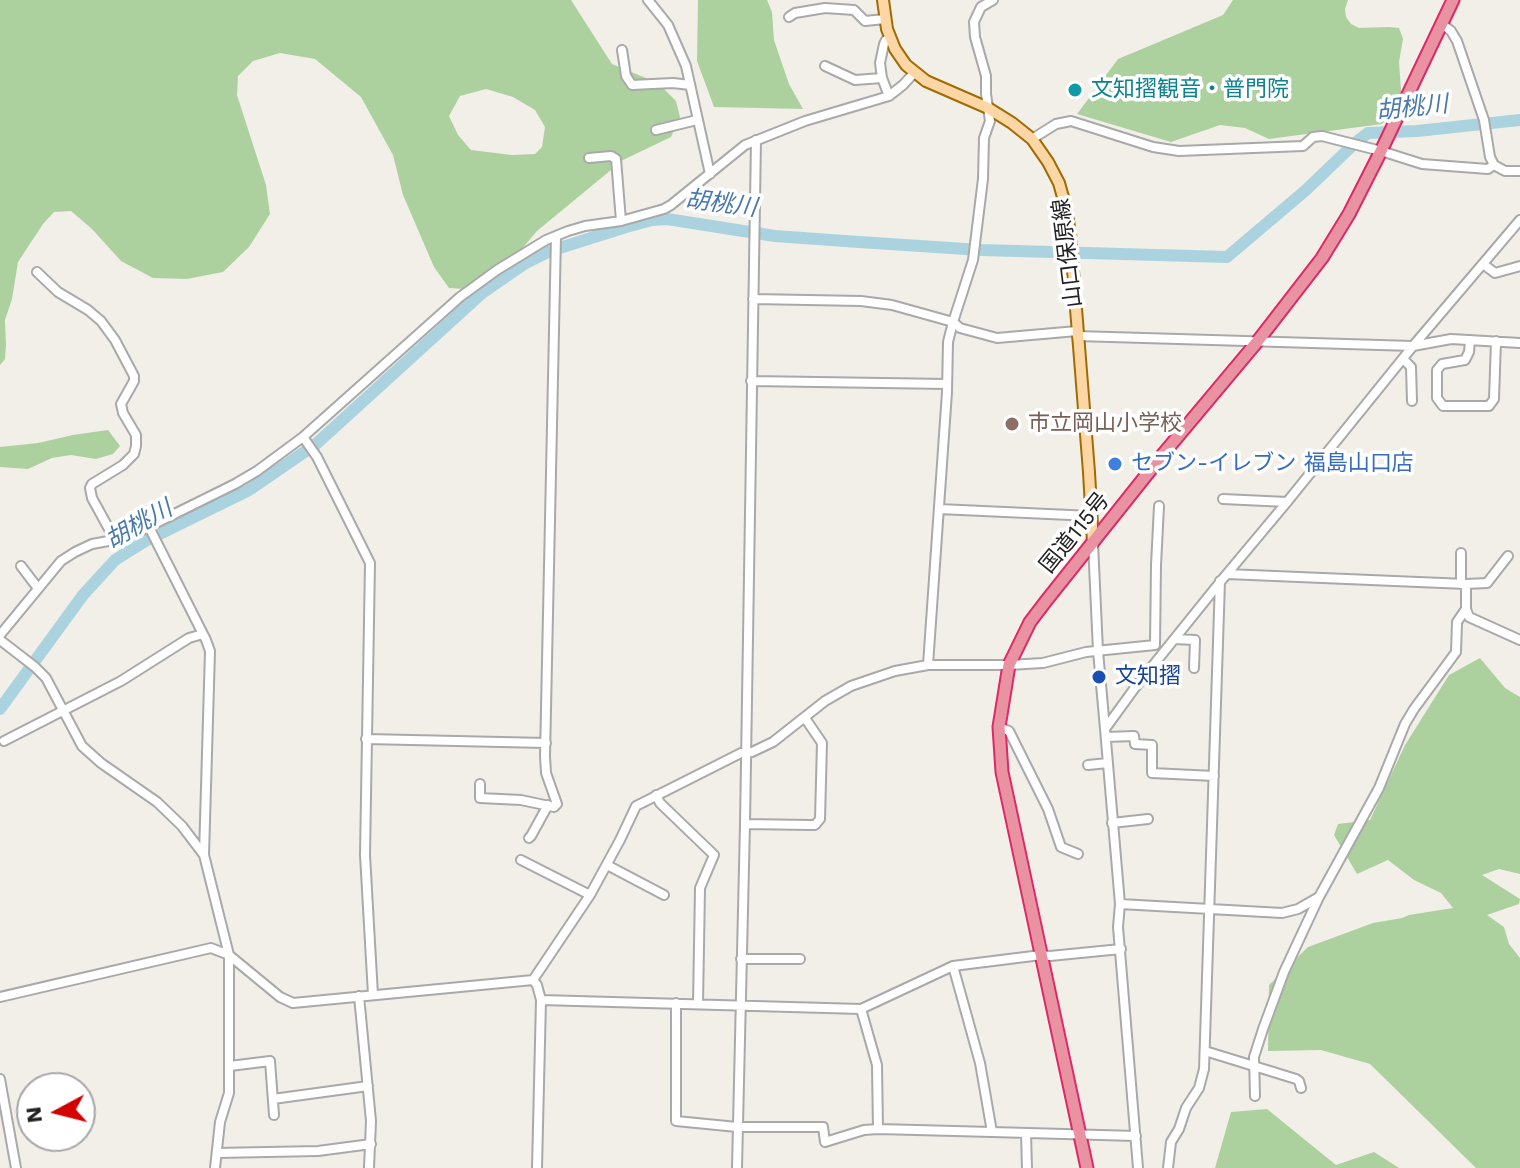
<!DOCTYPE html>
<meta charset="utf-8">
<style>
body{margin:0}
#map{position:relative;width:1520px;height:1168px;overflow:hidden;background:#f2efe9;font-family:"Work Sans",sans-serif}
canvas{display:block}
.north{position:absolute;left:16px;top:1072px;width:80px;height:80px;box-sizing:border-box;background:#fff;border:2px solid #a7a7a7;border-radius:50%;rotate:263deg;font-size:22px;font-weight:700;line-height:32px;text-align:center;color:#222}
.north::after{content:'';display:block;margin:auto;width:28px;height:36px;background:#d40000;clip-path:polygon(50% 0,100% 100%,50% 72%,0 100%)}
</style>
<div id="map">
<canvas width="1520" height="1168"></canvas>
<div class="north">N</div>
</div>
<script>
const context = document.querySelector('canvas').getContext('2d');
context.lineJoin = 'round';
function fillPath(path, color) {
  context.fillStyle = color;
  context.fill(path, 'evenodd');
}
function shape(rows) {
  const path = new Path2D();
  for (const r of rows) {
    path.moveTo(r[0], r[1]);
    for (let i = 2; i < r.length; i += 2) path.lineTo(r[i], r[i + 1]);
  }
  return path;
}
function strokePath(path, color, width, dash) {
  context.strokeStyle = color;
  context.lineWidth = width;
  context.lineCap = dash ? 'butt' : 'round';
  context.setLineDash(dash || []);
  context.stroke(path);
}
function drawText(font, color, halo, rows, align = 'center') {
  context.font = font + ' "Work Sans","Noto Sans JP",sans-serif';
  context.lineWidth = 7;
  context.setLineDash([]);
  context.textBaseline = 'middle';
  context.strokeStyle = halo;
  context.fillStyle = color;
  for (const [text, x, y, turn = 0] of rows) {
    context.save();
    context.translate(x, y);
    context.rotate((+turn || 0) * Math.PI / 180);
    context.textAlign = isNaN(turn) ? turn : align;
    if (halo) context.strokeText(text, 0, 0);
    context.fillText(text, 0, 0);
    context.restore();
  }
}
const forest = shape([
 [0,0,571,0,612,64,658,83,676,101,680,117,671,137,623,160,537,231,492,284,465,289,449,288,434,267,403,195,393,155,361,97,315,59,280,53,253,61,238,76,237,95,266,185,270,214,249,247,223,272,187,279,153,278,121,261,92,229,71,211,54,212,43,224,18,262,12,299,5,320,6,345,5,359,0,365],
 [486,89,513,97,535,110,545,127,542,147,535,154,512,155,471,150,458,135,449,116,460,96],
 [698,0,767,0,772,12,774,40,789,84,803,109,714,107,697,61],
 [1233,0,1348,0,1345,9,1346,17,1351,24,1359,28,1389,27,1399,28,1403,39,1399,62,1401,90,1400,103,1382,124,1269,139,1245,128,1220,125,1171,142,1077,114,1118,59,1223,15],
 [108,430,120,446,113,454,96,459,71,455,52,458,28,469,0,467,0,447,38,443,73,435],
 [1480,658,1505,688,1520,697,1520,874,1499,869,1482,875,1520,899,1519,904,1487,915,1504,927,1509,944,1520,958,1520,1168,1476,1168,1370,1064,1321,1050,1268,1051,1269,985,1308,947,1373,923,1402,918,1409,915,1453,908,1441,893,1414,880,1388,860,1357,874,1334,835,1338,824,1370,820,1405,745,1449,675],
 [1267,1109,1336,1165,1374,1152,1399,1168,1215,1168,1231,1112]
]);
const river = shape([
 [0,709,83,595,115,560,147,540,249,490,316,444,482,293,524,264,550,251,626,227,652,220,667,219,775,236,859,242,981,250,1227,257,1306,190,1355,143,1368,133,1417,131,1520,120]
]);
const minor = shape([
 [648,0,668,25,686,66,710,174],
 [789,17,795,13,825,8,854,10,865,21,885,19],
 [1442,24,1451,31,1457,41,1484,120,1490,157,1494,165,1505,171,1520,171],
 [622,50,626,76,632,85,673,83,690,85],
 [825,66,855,80,882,78],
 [889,96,882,78,880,63,884,44,886,40,890,38],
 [656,130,697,120],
 [1032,139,1056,124,1071,121,1153,147,1179,151,1303,146,1313,137,1322,136,1381,151,1422,164,1488,169,1494,165],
 [589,158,611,156,616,159,621,221],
 [1483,264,1495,273,1520,266],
 [37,272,58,292,88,310,101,321,115,340,134,376,134,381,121,404,123,413,136,435,136,446,134,454,123,465,92,484,90,488,92,498,115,540],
 [753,299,861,301,892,305,953,322,960,328,997,338,1077,331],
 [1077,336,1413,346,1451,339,1520,343],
 [1470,340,1469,352,1465,360,1442,364,1437,370,1437,398,1443,406,1489,406,1494,399,1496,341],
 [1403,359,1411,367,1412,401],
 [751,381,947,384],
 [303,437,317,457,370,563,365,855,373,995],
 [1223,499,1287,502],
 [939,509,1092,516],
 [149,527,206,640,210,651,204,855,229,955,229,1093,220,1122,215,1168],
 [1093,543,1098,651,1105,729],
 [21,566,37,587],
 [1227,574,1466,584,1466,609,1469,617,1520,640],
 [1461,584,1461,553],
 [1466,584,1487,583,1508,556],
 [0,635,61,561,75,552,92,544,119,539,136,533,235,484,257,471,303,437,460,297,497,270,546,240,568,231,585,226,621,221,664,209,671,205,745,145,805,121,889,96,903,85,914,73],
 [1175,639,1195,640,1194,668],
 [0,640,35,667,46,678,82,746,101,763,157,802,182,826,204,855],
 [928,665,947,392,948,342,953,322,973,260,983,179,984,138,990,121,986,94,986,76,975,37,974,22,981,7,993,0],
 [999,727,1009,731,1048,809,1061,847,1078,854],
 [1106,737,1134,736,1135,744,1152,745,1152,773,1214,776],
 [366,739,546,743],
 [4,741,121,681,189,638,203,634],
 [1088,765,1108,763],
 [480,784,480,798,521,800,554,807,557,804,546,773,545,756,556,236],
 [656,795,660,803,714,855,700,888,698,1004],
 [1112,823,1148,819],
 [745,824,756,140],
 [529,838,531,836,548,805],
 [521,860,590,895],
 [607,865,664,895],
 [1120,904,1282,913,1298,909,1319,897,1379,788,1405,724,1414,709,1456,652,1457,622,1466,609],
 [741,959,800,959],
 [953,966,980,1063,992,1132,1136,1136],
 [533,980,590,895,620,840,636,806,741,753,752,752,773,742,825,701,851,686,895,671,928,665,1009,665,1043,663,1086,652,1155,645,1156,565,1159,506],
 [359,996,371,1121,369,1168],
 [0,997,211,948,229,955,280,997,293,1003,533,980,537,985,541,1000,861,1009,953,966,1041,955,1050,956,1121,949],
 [676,1003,676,1121,737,1127,823,1127,825,1142,864,1130,878,1129,992,1132],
 [861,1009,877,1065,878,1129],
 [1205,1051,1296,1079,1299,1081,1301,1088],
 [230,1066,270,1061,274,1115],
 [0,1079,16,1168],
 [1255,1096,1254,1057,1263,1029,1284,972,1319,897],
 [273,1099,368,1086],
 [1026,1133,1027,1168],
 [217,1153,318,1151,371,1144],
 [537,1168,541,1000],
 [737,1168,745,824,810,825,815,825,820,819,822,743,805,718],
 [1138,1168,1118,927,1120,904,1105,729,1134,689,1221,581,1287,502,1413,346,1520,220],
 [1168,1168,1171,1142,1179,1129,1186,1108,1199,1088,1204,1069,1220,581]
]);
const major = shape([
 [883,0,887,29,895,49,906,65,926,81,988,108,1012,123,1032,139,1048,162,1059,183,1066,208,1070,233,1089,472,1093,543]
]);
const highway = shape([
 [1087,1168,1002,772,999,727,1009,665,1030,622,1046,601,1164,453,1257,342,1322,258,1349,214,1381,151,1453,0]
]);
const markers = [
 [1075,90,8,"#0f9aa8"],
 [1012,424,8,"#8d6e63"],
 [1115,464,8,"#3f7fe0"],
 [1099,677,8,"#1a4fb4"]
];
const cultureNames = [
 ["文知摺観音・普門院",1091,90]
];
const streetNames = [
 ["山口保原線",1068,253,-97],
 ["国道115号",1075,533,-51]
];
const educationNames = [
 ["市立岡山小学校",1028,424]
];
const shopNames = [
 ["セブン-イレブン 福島山口店",1131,464]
];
const transitNames = [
 ["文知摺",1115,677]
];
const waterNames = [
 ["胡桃川",1412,108,-6],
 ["胡桃川",721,204,7],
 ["胡桃川",139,525,-30]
];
fillPath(forest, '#add19e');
strokePath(river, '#aad3df', 12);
strokePath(minor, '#a9a9a9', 12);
strokePath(major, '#a06b00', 14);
strokePath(highway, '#dc2a67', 15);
strokePath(minor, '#fff', 8);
strokePath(major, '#fcd6a4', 10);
strokePath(highway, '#e892a2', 11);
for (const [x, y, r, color] of markers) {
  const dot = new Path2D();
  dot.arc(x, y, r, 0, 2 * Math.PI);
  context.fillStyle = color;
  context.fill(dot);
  strokePath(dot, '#fff', 3);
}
drawText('22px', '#0d838f', '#fff', cultureNames, 'left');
drawText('22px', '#222', '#fff', streetNames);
drawText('22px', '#785e54', '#fff', educationNames, 'left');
drawText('22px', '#366cbe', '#fff', shopNames, 'left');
drawText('22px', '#164399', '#fff', transitNames, 'left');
drawText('italic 24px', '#4a7aab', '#fff', waterNames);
</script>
